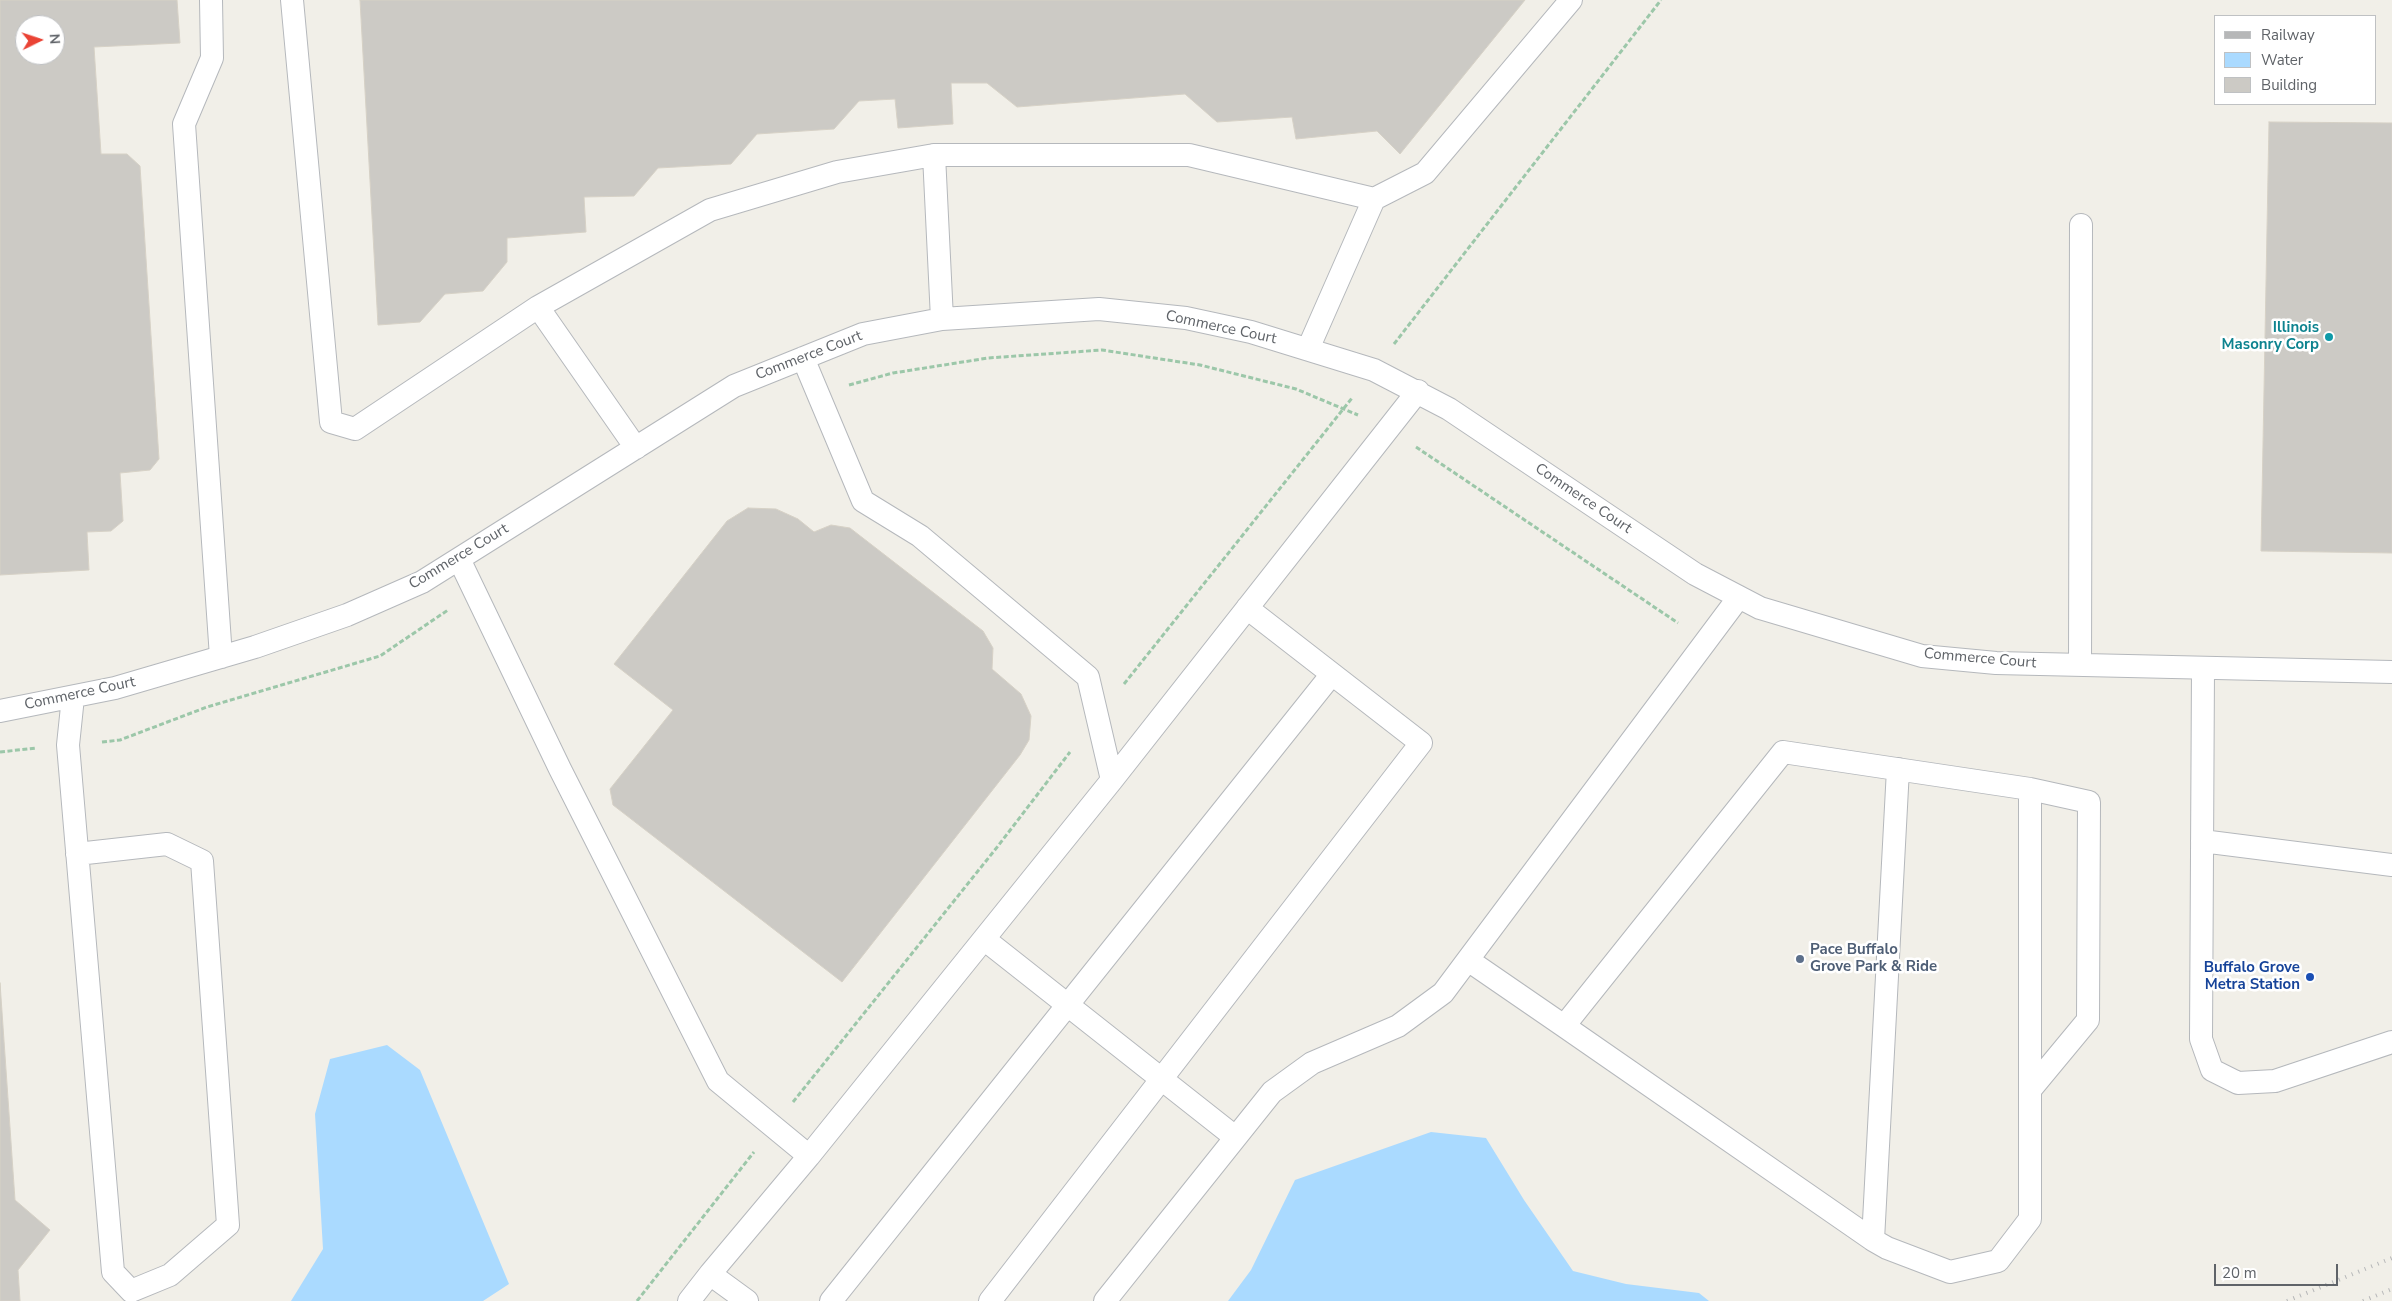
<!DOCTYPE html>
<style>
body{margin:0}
#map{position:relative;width:2392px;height:1301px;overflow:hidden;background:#f1efe8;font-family:"Nunito Sans",sans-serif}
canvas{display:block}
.legend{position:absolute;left:2214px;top:15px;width:162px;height:90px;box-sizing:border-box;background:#fff;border:1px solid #bfc1c3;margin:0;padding:6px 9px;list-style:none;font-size:15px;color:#5f6368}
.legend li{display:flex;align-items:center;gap:10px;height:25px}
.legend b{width:25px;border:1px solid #bfc1c3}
.north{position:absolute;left:15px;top:15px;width:50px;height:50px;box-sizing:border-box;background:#fff;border:1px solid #bfc1c3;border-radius:50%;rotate:86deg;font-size:14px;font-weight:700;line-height:20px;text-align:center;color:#5f6368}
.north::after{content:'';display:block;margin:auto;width:18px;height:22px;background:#ea4335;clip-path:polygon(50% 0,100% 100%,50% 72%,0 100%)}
.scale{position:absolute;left:2214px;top:1264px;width:124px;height:22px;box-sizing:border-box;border:2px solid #5f6368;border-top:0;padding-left:6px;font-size:15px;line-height:18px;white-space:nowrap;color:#5f6368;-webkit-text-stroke:4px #fff;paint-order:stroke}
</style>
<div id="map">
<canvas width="2392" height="1301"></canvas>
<ul class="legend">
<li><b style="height:6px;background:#b6b7b8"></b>Railway</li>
<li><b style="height:14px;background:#aadaff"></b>Water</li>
<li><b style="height:14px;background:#cccac5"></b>Building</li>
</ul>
<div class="north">N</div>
<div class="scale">20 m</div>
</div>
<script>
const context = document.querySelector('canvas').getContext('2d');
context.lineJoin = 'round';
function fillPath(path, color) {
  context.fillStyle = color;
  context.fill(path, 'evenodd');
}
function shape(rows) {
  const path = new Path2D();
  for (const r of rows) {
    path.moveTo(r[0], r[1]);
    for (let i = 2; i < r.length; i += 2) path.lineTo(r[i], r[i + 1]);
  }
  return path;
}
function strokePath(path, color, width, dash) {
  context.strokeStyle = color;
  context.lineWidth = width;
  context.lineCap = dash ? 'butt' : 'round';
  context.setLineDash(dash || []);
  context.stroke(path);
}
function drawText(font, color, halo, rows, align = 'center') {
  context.font = font + ' "Nunito Sans",sans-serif';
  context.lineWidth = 5;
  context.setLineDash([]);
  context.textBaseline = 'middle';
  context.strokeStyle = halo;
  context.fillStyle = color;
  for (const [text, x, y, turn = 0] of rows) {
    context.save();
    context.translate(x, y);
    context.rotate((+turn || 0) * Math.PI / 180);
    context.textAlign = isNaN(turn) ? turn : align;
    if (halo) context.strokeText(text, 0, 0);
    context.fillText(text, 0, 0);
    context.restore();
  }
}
const water = shape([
 [387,1045,420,1070,509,1284,483,1301,291,1301,323,1249,315,1114,330,1059],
 [1431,1132,1486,1138,1524,1200,1573,1271,1626,1284,1699,1293,1709,1301,1228,1301,1251,1270,1295,1180]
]);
const building = shape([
 [0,0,177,0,180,43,94,47,101,154,127,154,140,166,159,459,150,470,120,473,123,521,111,531,87,532,89,570,0,575,0,0],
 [25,25,55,25,55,55,25,55,25,25],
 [360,0,1525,0,1400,154,1377,131,1296,139,1292,117,1217,122,1185,94,1017,107,987,83,951,83,953,124,898,128,895,99,859,101,834,129,757,134,731,164,658,168,634,196,584,197,586,232,507,238,507,262,483,291,445,294,420,322,378,325,360,0],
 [2269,122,2392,123,2392,553,2261,551,2269,122],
 [748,508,776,509,798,519,814,532,831,525,850,528,983,631,993,648,992,669,1021,694,1031,716,1029,740,1020,755,842,982,613,805,610,789,673,710,614,664,727,521,748,508],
 [0,983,15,1200,50,1230,18,1270,20,1301,0,1301,0,983]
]);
const path = shape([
 [1394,344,1661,0],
 [849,385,893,373,988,358,1102,350,1200,365,1296,389,1358,415],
 [1416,447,1678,623],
 [1124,684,1352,398],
 [102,742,120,740,207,707,380,656,448,610],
 [0,752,36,748],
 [793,1102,998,846,1070,752],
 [637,1301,754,1152]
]);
const lane = shape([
 [211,0,212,58,184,124,221,657],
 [292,0,331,422,355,429,538,307],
 [934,155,942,319],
 [1374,199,1425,173,1571,0],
 [803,358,863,501,920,536,1088,677,1112,780],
 [636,448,538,307,710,210,837,172,934,155,1189,155,1374,199,1308,349],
 [459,559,560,769,718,1081,809,1156,710,1274,747,1301],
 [2080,665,2081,225],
 [2203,669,2201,1039,2212,1070,2238,1083,2275,1081,2392,1042],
 [73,697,68,745,113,1272,131,1291,170,1275,228,1225,202,861,167,844,77,854],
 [0,711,115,688,255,647,347,615,422,582,734,386,863,334,942,319,1099,309,1186,318,1251,332,1374,370,1449,409,1695,574,1760,608,1922,656,1996,663,2392,672],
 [2202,841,2392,865],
 [984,939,1235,1137],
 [1468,960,1564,1026,1873,1240,1887,1248,1950,1272,1998,1261,2030,1219,2030,789,1783,752,1564,1026],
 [2030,1090,2088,1020,2089,802,2030,789],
 [809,1156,1112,780,1418,391],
 [1873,1240,1898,769],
 [689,1301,710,1274],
 [831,1301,1332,674],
 [990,1301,1421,743,1247,608],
 [1105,1301,1272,1092,1312,1063,1398,1026,1443,993,1739,597]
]);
const rail = shape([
 [2287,1301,2392,1258],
 [2363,1301,2392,1289]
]);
const markers = [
 [2329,337,5,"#0f9aa8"],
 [1800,959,5,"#5c6f8a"],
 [2310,977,5,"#1a4fb4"]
];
const streetNames = [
 ["Commerce Court",1221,328,12],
 ["Commerce Court",809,356,-21],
 ["Commerce Court",1583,499,34],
 ["Commerce Court",459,557,-31],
 ["Commerce Court",1980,659,5],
 ["Commerce Court",80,694,-12]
];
const cultureNames = [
 ["Illinois",2319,328],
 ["Masonry Corp",2319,345]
];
const serviceNames = [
 ["Pace Buffalo",1810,950],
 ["Grove Park & Ride",1810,967]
];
const transitNames = [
 ["Buffalo Grove",2300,968],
 ["Metra Station",2300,985]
];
fillPath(water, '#aadaff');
fillPath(building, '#cccac5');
strokePath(building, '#d6d1c6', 1);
strokePath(lane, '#b5b8bc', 24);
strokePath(path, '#9cc7a9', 3, [5, 2.5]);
strokePath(lane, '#fff', 22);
strokePath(rail, '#b6b7b8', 4, [1, 6]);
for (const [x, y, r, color] of markers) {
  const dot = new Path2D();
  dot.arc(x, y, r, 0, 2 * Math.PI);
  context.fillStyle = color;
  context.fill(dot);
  strokePath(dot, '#fff', 2);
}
drawText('15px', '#5f6368', '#fff', streetNames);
drawText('bold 15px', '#0d838f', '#fff', cultureNames, 'right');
drawText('bold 15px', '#4e5e75', '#fff', serviceNames, 'left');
drawText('bold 15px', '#164399', '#fff', transitNames, 'right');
</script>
